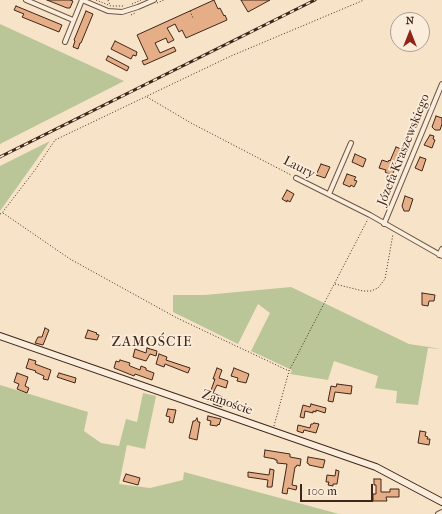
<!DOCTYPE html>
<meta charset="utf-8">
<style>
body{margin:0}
#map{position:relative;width:442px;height:514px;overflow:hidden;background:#f7e4c8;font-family:"IM FELL French Canon",serif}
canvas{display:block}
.north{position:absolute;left:390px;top:12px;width:40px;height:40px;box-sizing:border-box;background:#faeddb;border:1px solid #b09d8e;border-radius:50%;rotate:0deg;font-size:11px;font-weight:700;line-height:16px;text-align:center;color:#40251a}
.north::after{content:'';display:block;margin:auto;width:14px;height:18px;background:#8f2418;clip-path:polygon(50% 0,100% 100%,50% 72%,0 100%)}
.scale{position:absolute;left:300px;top:484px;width:73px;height:18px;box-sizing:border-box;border:2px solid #40251a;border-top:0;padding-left:5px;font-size:12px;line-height:14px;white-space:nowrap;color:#40251a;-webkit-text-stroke:3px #faeddb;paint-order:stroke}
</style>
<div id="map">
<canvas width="442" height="514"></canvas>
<div class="north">N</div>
<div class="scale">100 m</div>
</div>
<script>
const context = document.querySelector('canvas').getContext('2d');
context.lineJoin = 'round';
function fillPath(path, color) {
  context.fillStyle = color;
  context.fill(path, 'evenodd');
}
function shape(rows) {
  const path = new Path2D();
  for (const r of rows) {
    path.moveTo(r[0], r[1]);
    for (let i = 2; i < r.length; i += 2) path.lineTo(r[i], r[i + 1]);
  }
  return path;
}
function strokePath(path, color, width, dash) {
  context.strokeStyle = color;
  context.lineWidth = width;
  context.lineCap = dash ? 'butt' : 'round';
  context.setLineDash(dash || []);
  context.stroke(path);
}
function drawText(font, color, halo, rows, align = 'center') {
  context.font = font + ' "IM FELL French Canon",serif';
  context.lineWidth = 3.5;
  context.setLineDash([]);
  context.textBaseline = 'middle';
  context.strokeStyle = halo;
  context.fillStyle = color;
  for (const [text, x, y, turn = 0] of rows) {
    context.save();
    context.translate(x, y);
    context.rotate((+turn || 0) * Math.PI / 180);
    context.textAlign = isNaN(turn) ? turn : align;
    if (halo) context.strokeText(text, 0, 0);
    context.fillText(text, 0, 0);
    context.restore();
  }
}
const green = shape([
 [0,24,124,81,0,144],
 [50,141,0,211,0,166],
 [291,287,409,344,442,349,428,348,418,405,396,403,397,391,375,388,378,376,334,361,328,380,290,374,292,370,251,351,270,313,258,304,238,344,173,312,173,295,205,295],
 [0,385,88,412,84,431,101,443,119,446,126,419,137,422,143,393,156,396,145,449,127,445,119,484,150,488,183,480,184,472,339,514,0,514]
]);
const building = shape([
 [47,0,70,0,73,1,70,8,67,8,47,0],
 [214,0,218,9,220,8,224,16,225,15,227,20,186,38,182,30,179,32,175,24,167,28,174,40,168,43,166,38,155,43,160,53,174,47,176,51,144,65,142,61,148,59,137,35,214,0],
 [241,0,270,0,248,12,241,0],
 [16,6,62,25,59,32,22,17,24,14,14,10,16,6],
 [86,11,93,14,81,43,80,43,78,49,73,47,75,41,74,40,86,11],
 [115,41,137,52,136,56,133,55,131,59,111,49,115,41],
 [108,56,129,67,127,71,106,60,108,56],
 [436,116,442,118,442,124,440,130,435,130,432,127,436,116],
 [430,135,434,136,433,139,435,140,432,148,424,145,430,135],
 [396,147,401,149,401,152,394,166,395,169,392,175,389,174,385,172,386,170,379,168,382,160,388,162,389,160,390,161,396,147],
 [355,154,366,159,363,167,352,162,355,154],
 [420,157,426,159,422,171,415,168,420,157],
 [321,164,330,167,325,178,316,175,321,164],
 [347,174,356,177,354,180,357,181,354,187,351,185,350,187,343,184,347,174],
 [287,190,294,194,290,202,287,200,287,202,282,199,287,190],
 [405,196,413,199,409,211,404,211,402,206,405,196],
 [422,293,435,295,434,301,429,301,428,306,422,305,422,293],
 [45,328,49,330,43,345,35,343,38,337,42,337,45,328],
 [88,330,97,333,96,334,99,335,97,340,85,338,88,330],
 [147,348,157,351,156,356,150,354,146,361,133,357,135,349,146,353,147,348],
 [159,354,167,357,166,360,190,368,188,373,165,364,164,367,156,364,159,354],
 [29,359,36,361,35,364,51,370,48,380,43,379,44,376,35,372,36,371,26,368,29,359],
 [120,360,130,363,129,365,130,366,140,370,141,366,146,368,146,370,154,373,152,380,135,374,134,376,114,368,116,361,119,362,120,360],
 [217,368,222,370,219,378,228,381,226,388,217,385,213,393,227,399,226,402,224,402,222,407,213,404,214,402,207,401,207,400,203,398,206,391,210,393,215,379,213,379,217,368],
 [234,368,249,374,246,383,237,381,238,378,231,376,234,368],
 [17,373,28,377,25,386,29,388,27,393,17,389,19,384,14,382,17,373],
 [59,373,76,378,75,383,57,377,59,373],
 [337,384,352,386,351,394,335,392,333,402,328,401,331,386,336,387,337,384],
 [311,404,326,408,325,413,316,410,316,412,313,411,313,413,305,411,304,418,300,417,303,405,310,407,311,404],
 [168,409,176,410,173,423,169,422,170,417,166,416,168,409],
 [208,416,221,419,219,425,218,424,217,426,210,425,211,421,207,420,208,416],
 [197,418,198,422,200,422,197,440,189,438,193,421,195,421,197,418],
 [314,423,319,424,316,433,304,430,303,433,297,431,298,425,310,428,311,424,313,424,314,423],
 [420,431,426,432,425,436,428,437,427,439,430,439,429,445,418,443,420,431],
 [265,450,290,454,290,457,301,459,300,466,297,465,296,467,295,467,292,485,297,486,296,490,288,488,287,494,282,493,287,464,277,463,277,460,275,460,275,459,264,457,265,450],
 [308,457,325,460,323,468,309,465,309,464,307,463,308,457],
 [270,469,274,470,272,487,267,487,268,480,248,477,248,472,269,475,270,469],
 [336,470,339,471,337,484,333,484,333,486,328,485,329,482,326,482,327,475,335,476,336,470],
 [126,474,140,478,138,485,123,481,126,474],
 [374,479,381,479,381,492,390,492,390,489,399,489,399,497,386,497,387,501,373,501,373,494,376,494,376,485,374,485,374,479]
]);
const path = shape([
 [96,0,111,6,124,6],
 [108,0,110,5],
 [157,3,164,0],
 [132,4,141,0],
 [190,11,193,18],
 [131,15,135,13],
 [147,97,191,123,291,175],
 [3,213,70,259,177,318,289,371],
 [0,214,2,213,35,170,55,140,231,56,364,0],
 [335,284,363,291,371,291,378,288,385,279,393,234],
 [274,426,289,371,368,219]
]);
const street = shape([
 [26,0,73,20],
 [82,0,108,11,122,12,138,7,154,0],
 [65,42,82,0],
 [296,178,370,215,442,256],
 [329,194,351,143],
 [384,224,442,84],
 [439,255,442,249],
 [438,514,442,512]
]);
const secondary = shape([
 [0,336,376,467,442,502]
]);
const rail = shape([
 [0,157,315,0]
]);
const streetNames = [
 ["Józefa Kraszewskiego",404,150,-68],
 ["Laury",299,168,27],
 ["Zamoście",227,403,19]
];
const neighbourhoodNames = [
 ["ZAMOŚCIE",152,343]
];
fillPath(green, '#bac598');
fillPath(building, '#e6ae87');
strokePath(building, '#40251a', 1);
strokePath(street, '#6e5546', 6);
strokePath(secondary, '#40251a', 8);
strokePath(path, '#40251a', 1, [1, 2]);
strokePath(street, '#faeddb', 4);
strokePath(secondary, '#faeddb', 6);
strokePath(rail, '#40251a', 3);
strokePath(rail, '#faeddb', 1.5, [4.5]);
drawText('13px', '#40251a', '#faeddb', streetNames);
context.letterSpacing = '1px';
drawText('14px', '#40251a', '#faeddb', neighbourhoodNames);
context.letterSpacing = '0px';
</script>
